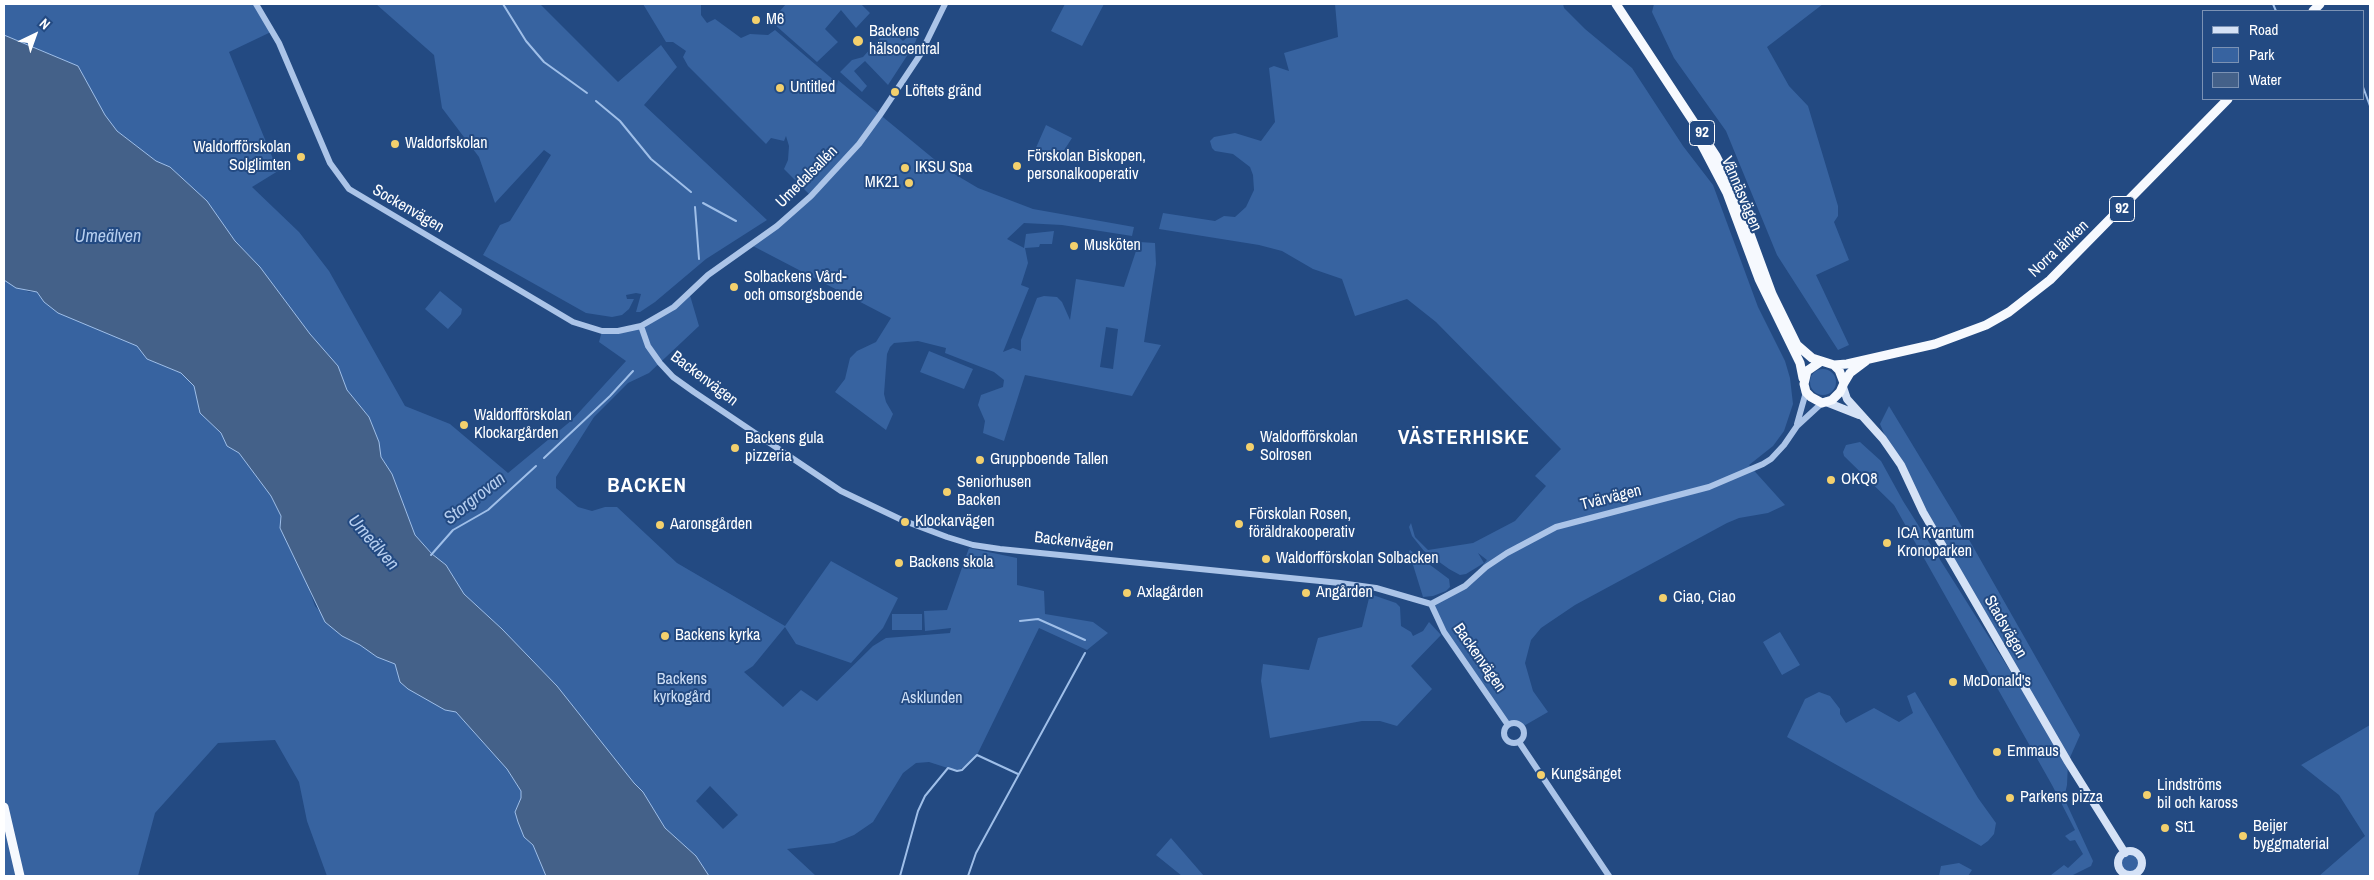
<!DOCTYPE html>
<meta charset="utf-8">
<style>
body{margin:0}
#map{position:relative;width:2374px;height:880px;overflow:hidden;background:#234a82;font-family:"Archivo Narrow",sans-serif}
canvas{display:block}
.frame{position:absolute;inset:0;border:5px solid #fff;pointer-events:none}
.legend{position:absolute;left:2202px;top:10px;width:162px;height:90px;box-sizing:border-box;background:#234a82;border:1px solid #7b92b4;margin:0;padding:6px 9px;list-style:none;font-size:15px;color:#fff}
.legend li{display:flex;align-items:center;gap:10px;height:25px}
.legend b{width:25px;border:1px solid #7b92b4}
.north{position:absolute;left:10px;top:10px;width:50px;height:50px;-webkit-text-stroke:4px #234a82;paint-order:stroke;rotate:42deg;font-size:14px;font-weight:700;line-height:20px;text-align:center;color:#fff}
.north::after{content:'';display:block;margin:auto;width:18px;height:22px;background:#fff;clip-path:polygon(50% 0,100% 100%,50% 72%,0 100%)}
</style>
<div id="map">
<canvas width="2374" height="880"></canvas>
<div class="frame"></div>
<ul class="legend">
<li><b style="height:6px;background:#d5e2f6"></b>Road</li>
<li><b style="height:14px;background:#3763a0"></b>Park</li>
<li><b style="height:14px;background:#446189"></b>Water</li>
</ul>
<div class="north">N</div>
</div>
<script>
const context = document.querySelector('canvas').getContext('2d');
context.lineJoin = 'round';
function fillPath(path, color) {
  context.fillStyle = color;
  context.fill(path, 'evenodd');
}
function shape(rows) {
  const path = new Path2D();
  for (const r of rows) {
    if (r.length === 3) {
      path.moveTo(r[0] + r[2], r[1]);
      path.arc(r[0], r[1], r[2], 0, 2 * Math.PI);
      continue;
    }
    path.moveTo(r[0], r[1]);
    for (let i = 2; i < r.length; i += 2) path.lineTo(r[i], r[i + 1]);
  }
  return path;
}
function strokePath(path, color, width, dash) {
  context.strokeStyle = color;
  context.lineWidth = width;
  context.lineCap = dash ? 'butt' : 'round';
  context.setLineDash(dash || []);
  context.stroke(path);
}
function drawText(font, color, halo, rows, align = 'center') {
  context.font = font + ' "Archivo Narrow",sans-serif';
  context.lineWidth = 4;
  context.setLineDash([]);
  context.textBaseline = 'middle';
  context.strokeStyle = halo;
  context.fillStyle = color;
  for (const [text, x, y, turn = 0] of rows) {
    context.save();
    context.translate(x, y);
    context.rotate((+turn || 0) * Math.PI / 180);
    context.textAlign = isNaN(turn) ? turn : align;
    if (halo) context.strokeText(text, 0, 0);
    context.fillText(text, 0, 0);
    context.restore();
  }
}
const green = shape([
 [4,4,256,4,273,31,229,52,278,171,252,187,299,232,329,271,405,406,450,424,508,473,572,420,626,361,599,342,602,331,641,326,689,292,699,326,649,373,628,383,594,417,556,477,556,488,578,507,592,511,605,507,617,507,677,563,785,626,831,561,898,598,883,628,851,663,796,644,785,627,753,666,744,672,783,707,801,690,817,701,873,646,886,638,950,633,951,628,925,631,924,611,947,610,969,548,1017,558,1017,585,1044,591,1045,614,1093,622,1108,633,1087,650,1039,628,977,755,967,765,957,771,929,762,916,763,903,773,873,822,854,835,834,843,787,849,816,876,709,876,696,856,665,828,643,792,634,783,557,686,502,629,464,594,446,565,432,554,415,535,392,474,381,457,379,442,369,417,347,390,338,366,310,334,260,267,235,241,207,201,170,167,156,161,117,131,105,115,78,66,4,35],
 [710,786,738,815,723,829,696,801],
 [376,4,540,4,618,82,661,45,677,67,644,105,767,220,706,259,655,302,640,312,636,312,641,294,636,293,626,295,627,299,634,299,629,309,622,315,612,317,586,313,483,255,500,225,510,221,551,155,544,150,495,203,479,157,442,108,434,55],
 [643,4,701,4,701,15,707,23,715,19,741,38,750,34,768,35,775,30,836,82,837,86,838,80,946,169,978,188,1033,209,1134,227,1132,236,1062,225,1024,223,1007,239,1024,248,1026,234,1054,231,1052,244,1040,244,1039,247,1025,248,1028,263,1021,285,1029,288,1003,352,1013,348,1021,351,1021,340,1037,298,1044,296,1057,297,1062,302,1070,320,1076,279,1124,287,1139,242,1155,243,1156,264,1144,342,1161,345,1132,396,1025,375,1004,441,983,433,985,421,978,405,981,395,1003,387,1004,380,994,372,945,353,946,348,918,341,894,343,890,347,887,354,884,394,886,402,893,414,886,430,835,392,845,379,850,358,857,351,876,342,891,318,751,245,811,196,784,169,788,160,789,146,786,136,784,141,771,138,766,144,688,66,683,57,686,51,673,42,666,42],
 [1106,327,1118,329,1113,369,1100,367],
 [786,4,861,4,870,13,856,28,841,10,825,29,838,42,817,62,774,24,779,12],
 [1065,4,1104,4,1082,46,1051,31],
 [1335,4,1563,4,1564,8,1585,29,1632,68,1683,146,1713,185,1758,307,1785,361,1790,378,1793,404,1784,431,1773,446,1749,465,1785,505,1768,513,1739,518,1727,523,1575,605,1541,628,1531,640,1525,663,1533,691,1548,712,1522,727,1514,723,1508,725,1444,632,1431,604,1465,586,1487,560,1478,553,1484,563,1466,574,1460,575,1449,569,1424,551,1412,536,1409,527,1411,523,1415,537,1428,550,1473,543,1515,521,1546,486,1535,476,1561,449,1436,322,1407,299,1355,316,1342,279,1313,269,1282,251,1259,245,1159,229,1163,213,1215,221,1224,216,1235,217,1246,207,1254,190,1253,175,1250,167,1233,154,1215,151,1212,148,1210,141,1214,137,1235,133,1261,141,1275,122,1269,68,1274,66,1289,71,1284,53,1338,37],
 [1654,4,1823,4,1767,47,1789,86,1808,106,1838,206,1838,216,1834,222,1849,260,1816,275,1849,345,1838,350,1777,255,1726,131,1674,58,1652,12],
 [889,28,903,41,916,30,919,33,914,45,888,85,865,61,854,71,867,86,862,92,840,72,852,60,863,57],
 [1046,125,1072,138,1059,158,1035,150],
 [4,280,29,292,37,292,44,302,137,346,147,359,181,373,194,386,200,413,221,433,228,446,239,453,271,496,281,516,280,528,305,578,315,606,342,636,360,645,377,657,395,664,400,682,445,710,456,712,507,769,521,791,521,798,515,812,518,822,524,837,533,845,546,876,327,876,307,821,299,782,275,740,218,743,155,813,138,876,4,876],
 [440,291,462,309,461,314,448,329,425,309],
 [929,351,973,369,964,389,920,372],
 [1823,382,13],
 [1889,406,1955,515,2080,735,2068,762,2067,785,2064,798,2093,861,2091,866,2071,876,2051,875,2064,865,2068,868,2083,854,2075,840,2070,841,2065,836,2075,830,2052,785,1894,505,1844,456,1843,452,1846,445,1860,442,1881,461,1903,501,2057,745,1923,512,1885,436,1880,424],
 [1410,550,1449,579,1450,587,1446,591,1433,596,1423,597,1409,552],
 [1370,594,1396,603,1400,607,1401,626,1411,632,1413,636,1423,631,1429,622,1441,635,1411,666,1432,689,1397,726,1380,721,1362,721,1270,738,1261,681,1263,664,1309,670,1318,638,1362,627],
 [892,614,922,614,922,630,892,630],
 [1780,632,1800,665,1782,675,1763,642],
 [1819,692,1830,696,1840,709,1840,714,1846,723,1874,708,1899,722,1913,713,1907,696,1915,692,1978,798,1996,823,1994,834,1988,841,1981,846,1787,737,1805,699],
 [2370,725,2370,876,2319,876,2365,836,2339,795,2301,765],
 [1171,838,1204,876,1182,876,1156,855],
 [2130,863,9],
 [1959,863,1972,870,1968,876,1939,876,1941,866]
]);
const water = shape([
 [4,35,78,66,105,115,117,131,156,161,170,167,207,201,235,241,260,267,310,334,338,366,347,390,369,417,379,442,381,457,392,474,415,535,432,554,446,565,464,594,502,629,557,686,634,783,643,792,665,828,696,856,709,876,546,876,533,845,524,837,518,822,515,812,521,798,521,791,507,769,456,712,445,710,408,689,400,682,395,664,377,657,360,645,342,636,325,622,280,528,281,516,271,496,239,453,227,446,221,433,200,413,194,386,181,373,147,359,137,346,58,313,44,302,37,292,16,288,4,280,4,35]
]);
const stream = shape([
 [503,4,526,41,544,62,587,93],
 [2273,4,2276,11],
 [2363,87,2370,106],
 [596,101,620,121,651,159,691,192],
 [703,203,736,221],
 [695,207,699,259],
 [544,458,610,396,633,371],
 [431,555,453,530,488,510,536,466],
 [1020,621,1038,619,1085,640],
 [900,876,918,811,925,796,948,768,957,771,962,770,977,755,1018,774],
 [968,876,976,853,1085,653]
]);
const tertiary = shape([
 [256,4,279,43,330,163,349,189,573,322,602,331,618,331,641,326,674,307,708,275,777,226,811,196,859,144,880,115,920,55,945,4],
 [641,326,648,346,660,363,673,377,694,392,841,491,902,520,947,537,973,545,1000,549,1340,583,1376,588,1431,604],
 [1797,424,1806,392],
 [1431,604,1465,586,1486,567,1507,553,1556,527,1709,487,1763,464,1771,459,1784,445,1797,426,1822,403],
 [1431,604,1444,632,1508,725],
 [1514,733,10],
 [1519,742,1609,876]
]);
const secondary = shape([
 [1843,387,1847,399,1883,439,1901,465,1923,512,2068,762,2125,853],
 [1826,402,1859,415],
 [2130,863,12]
]);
const trunk = shape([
 [1616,4,1716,156,1736,196,1772,294,1797,345,1812,358,1834,365,1839,370,1844,383,1840,392,1832,400,1822,403,1811,397,1806,392,1804,384,1807,371,1820,362],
 [2313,11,2320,4],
 [1694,130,1727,193,1759,279,1800,363,1803,378],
 [1834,365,1847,364,1935,344,1986,325,2009,312,2050,280,2228,99],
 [1844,383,1850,373,1866,361],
 [4,807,20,876]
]);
const markers = [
 [756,20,5,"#f3d06d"],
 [858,41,6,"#f3d06d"],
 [780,88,5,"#f3d06d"],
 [895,92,5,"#f3d06d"],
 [395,144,5,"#f3d06d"],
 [301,157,5,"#f3d06d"],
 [1017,166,5,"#f3d06d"],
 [905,168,5,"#f3d06d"],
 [909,183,5,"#f3d06d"],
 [1074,246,5,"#f3d06d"],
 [734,287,5,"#f3d06d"],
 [464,425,5,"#f3d06d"],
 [1250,447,5,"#f3d06d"],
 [735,448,5,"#f3d06d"],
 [980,460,5,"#f3d06d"],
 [1831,480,5,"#f3d06d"],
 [947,492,5,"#f3d06d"],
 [905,522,5,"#f3d06d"],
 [1239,524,5,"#f3d06d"],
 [660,525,5,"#f3d06d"],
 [1887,543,5,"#f3d06d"],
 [1266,559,5,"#f3d06d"],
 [899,563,5,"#f3d06d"],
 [1127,593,5,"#f3d06d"],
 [1306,593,5,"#f3d06d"],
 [1663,598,5,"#f3d06d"],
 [665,636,5,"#f3d06d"],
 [1953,682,5,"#f3d06d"],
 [1997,752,5,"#f3d06d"],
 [1541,775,5,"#f3d06d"],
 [2147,795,5,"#f3d06d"],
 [2010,798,5,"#f3d06d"],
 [2165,828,5,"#f3d06d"],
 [2243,836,5,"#f3d06d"]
];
const shields = [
 [1702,133,25],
 [2122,209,25]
];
const shieldNames = [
 ["92",1702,133],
 ["92",2122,209]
];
const poiNames = [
 ["M6",766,20],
 ["Backens",869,32],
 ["hälsocentral",869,50],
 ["Untitled",790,88],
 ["Löftets gränd",905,92],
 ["Waldorfskolan",405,144],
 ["Waldorfförskolan",291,148,"right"],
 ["Solglimten",291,166,"right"],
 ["Förskolan Biskopen,",1027,157],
 ["personalkooperativ",1027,175],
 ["IKSU Spa",915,168],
 ["MK21",899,183,"right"],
 ["Musköten",1084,246],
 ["Solbackens Vård-",744,278],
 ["och omsorgsboende",744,296],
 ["Waldorfförskolan",474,416],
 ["Klockargården",474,434],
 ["Waldorfförskolan",1260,438],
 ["Solrosen",1260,456],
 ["Backens gula",745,439],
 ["pizzeria",745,457],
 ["Gruppboende Tallen",990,460],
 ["OKQ8",1841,480],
 ["Seniorhusen",957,483],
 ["Backen",957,501],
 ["Förskolan Rosen,",1249,515],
 ["föräldrakooperativ",1249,533],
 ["Klockarvägen",915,522],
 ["Aaronsgården",670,525],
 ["ICA Kvantum",1897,534],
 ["Kronoparken",1897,552],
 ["Waldorfförskolan Solbacken",1276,559],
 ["Backens skola",909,563],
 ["Axlagården",1137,593],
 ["Angården",1316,593],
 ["Ciao, Ciao",1673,598],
 ["Backens kyrka",675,636],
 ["McDonald's",1963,682],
 ["Emmaus",2007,752],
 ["Kungsänget",1551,775],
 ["Lindströms",2157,786],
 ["bil och kaross",2157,804],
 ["Parkens pizza",2020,798],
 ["Beijer",2253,827],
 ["byggmaterial",2253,845],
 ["St1",2175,828]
];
const streetNames = [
 ["Umedalsallén",807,177,-45],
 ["Vännäsvägen",1741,194,67],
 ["Sockenvägen",408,209,30],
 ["Norra länken",2059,249,-43],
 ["Backenvägen",704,379,37],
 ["Tvärvägen",1611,498,-14],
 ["Backenvägen",1074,542,6],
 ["Stadsvägen",2005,627,60],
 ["Backenvägen",1479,658,55]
];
const parkNames = [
 ["Backens",682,680],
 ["kyrkogård",682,698],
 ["Asklunden",932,699]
];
const waterNames = [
 ["Umeälven",108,237],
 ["Storgrovan",475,499,-38],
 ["Umeälven",373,543,49]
];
const districtNames = [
 ["VÄSTERHISKE",1464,438],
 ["BACKEN",647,486]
];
fillPath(green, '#3763a0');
fillPath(water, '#446189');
strokePath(water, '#9fbfe9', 1);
strokePath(stream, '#9fbfe9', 2);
strokePath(tertiary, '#abc4e8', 6);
strokePath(secondary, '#d5e2f6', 8);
strokePath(trunk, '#f6f9fe', 9);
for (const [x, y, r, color] of markers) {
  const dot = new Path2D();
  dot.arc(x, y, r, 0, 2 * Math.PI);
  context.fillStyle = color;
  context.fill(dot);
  strokePath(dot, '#234a82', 2);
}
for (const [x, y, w] of shields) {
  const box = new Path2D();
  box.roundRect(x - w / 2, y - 12.5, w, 25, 4);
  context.fillStyle = '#234a82';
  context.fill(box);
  strokePath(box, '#fff', 1);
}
drawText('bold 15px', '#fff', null, shieldNames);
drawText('16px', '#fff', '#234a82', poiNames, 'left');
drawText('16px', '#fff', '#234a82', streetNames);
drawText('16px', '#cedff6', '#234a82', parkNames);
drawText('italic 18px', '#b6ceef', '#234a82', waterNames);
context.letterSpacing = '1px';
drawText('bold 21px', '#fff', '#234a82', districtNames);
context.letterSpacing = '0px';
</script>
